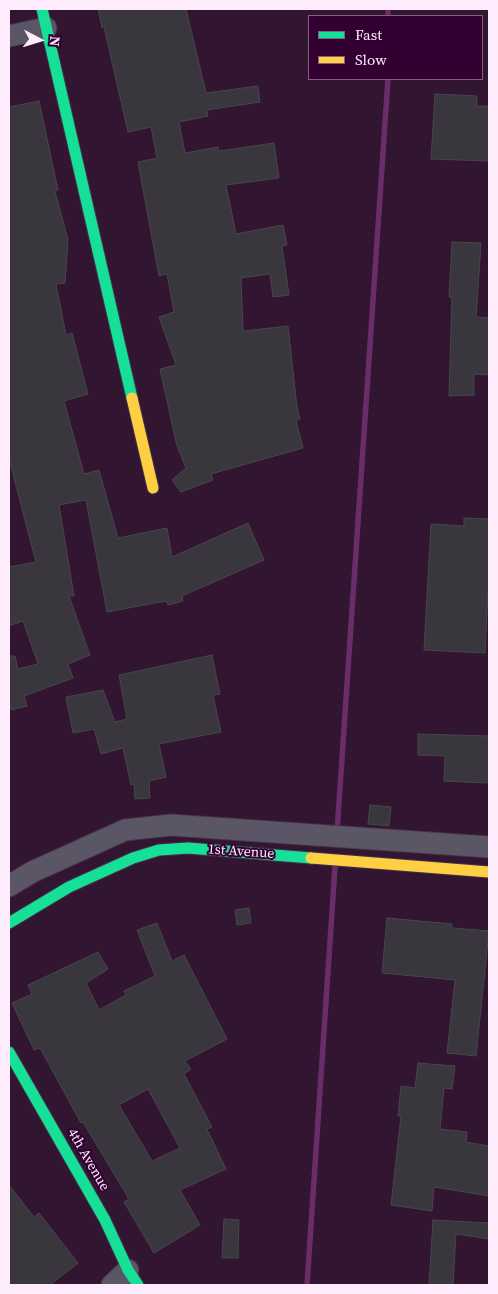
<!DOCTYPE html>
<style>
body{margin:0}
#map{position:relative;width:498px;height:1294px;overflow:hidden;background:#311531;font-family:"Source Serif 4",serif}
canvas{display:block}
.frame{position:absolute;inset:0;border:10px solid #feebfc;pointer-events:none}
.legend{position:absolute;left:308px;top:15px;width:175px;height:65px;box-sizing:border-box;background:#330032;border:1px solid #845e83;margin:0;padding:6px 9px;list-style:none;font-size:15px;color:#feebfc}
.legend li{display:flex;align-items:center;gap:10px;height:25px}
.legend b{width:25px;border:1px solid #845e83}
.north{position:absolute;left:15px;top:15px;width:50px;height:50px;-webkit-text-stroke:4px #330032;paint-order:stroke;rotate:95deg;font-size:14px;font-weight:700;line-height:20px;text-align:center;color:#feebfc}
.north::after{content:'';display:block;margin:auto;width:18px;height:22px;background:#feebfc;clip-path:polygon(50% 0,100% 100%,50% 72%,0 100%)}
</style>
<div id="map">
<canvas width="498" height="1294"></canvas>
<div class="frame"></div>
<ul class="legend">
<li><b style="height:6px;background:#16e098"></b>Fast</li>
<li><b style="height:6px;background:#ffcf43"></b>Slow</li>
</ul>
<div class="north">N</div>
</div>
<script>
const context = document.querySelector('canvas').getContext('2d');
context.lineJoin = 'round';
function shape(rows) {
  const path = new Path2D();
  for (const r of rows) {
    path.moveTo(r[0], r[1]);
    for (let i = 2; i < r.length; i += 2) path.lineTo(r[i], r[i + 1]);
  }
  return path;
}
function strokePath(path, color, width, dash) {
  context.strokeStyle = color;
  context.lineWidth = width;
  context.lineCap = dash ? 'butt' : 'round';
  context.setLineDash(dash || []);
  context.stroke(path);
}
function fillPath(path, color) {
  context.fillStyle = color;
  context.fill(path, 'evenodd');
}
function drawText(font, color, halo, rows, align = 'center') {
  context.font = font + ' "Source Serif 4",serif';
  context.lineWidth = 4;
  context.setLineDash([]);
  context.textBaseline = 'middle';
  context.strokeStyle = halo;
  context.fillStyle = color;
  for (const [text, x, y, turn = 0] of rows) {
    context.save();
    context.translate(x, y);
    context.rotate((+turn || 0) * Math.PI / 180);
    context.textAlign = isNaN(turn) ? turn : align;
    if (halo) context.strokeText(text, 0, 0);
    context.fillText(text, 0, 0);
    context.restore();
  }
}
const stream = shape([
 [388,9,388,16],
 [337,832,388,79],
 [307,1285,335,867]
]);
const building = shape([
 [98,9,186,9,206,93,258,86,260,102,207,110,208,116,179,122,185,153,218,147,219,151,274,143,279,178,226,185,236,234,283,225,287,245,282,246,289,295,273,297,270,274,241,278,243,331,288,326,297,407,300,419,296,421,303,448,211,474,213,480,181,492,172,480,186,468,177,446,160,369,176,365,159,317,174,312,167,274,159,276,138,162,157,158,151,127,128,132,104,27,102,28,98,9],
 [435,94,477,96,477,106,489,106,489,161,431,159,435,94],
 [39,101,58,190,55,191,68,240,65,283,56,284,66,335,72,333,88,394,64,401,84,474,99,470,118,538,167,528,172,557,248,523,264,560,182,596,183,601,168,605,166,601,107,612,86,500,59,505,74,596,69,596,90,655,68,664,73,678,24,696,27,706,11,710,9,702,9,656,15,656,18,669,38,664,23,621,9,626,9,567,36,562,9,459,9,107,39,101],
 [452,242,481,243,476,317,489,318,489,375,474,374,474,395,449,396,452,297,449,297,452,242],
 [464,518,489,519,489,591,488,591,485,653,424,650,431,524,464,526,464,518],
 [212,655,220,694,213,695,221,732,159,744,166,777,149,781,150,798,135,799,134,784,131,785,123,748,101,754,94,729,73,733,66,697,103,690,115,722,127,719,119,675,212,655],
 [418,734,489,736,489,783,444,781,445,756,418,755,418,734],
 [370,805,391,807,389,826,368,824,370,805],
 [249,908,251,923,237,925,235,910,249,908],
 [387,918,452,924,452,928,489,931,476,1056,447,1053,455,980,382,973,387,918],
 [157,923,172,961,184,955,227,1039,185,1061,191,1069,184,1074,212,1127,207,1129,226,1169,180,1190,200,1225,154,1253,124,1202,129,1199,83,1122,81,1123,40,1048,34,1050,12,1003,32,994,28,985,98,952,108,969,86,983,99,1010,126,995,124,991,155,976,137,930,157,923],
 [148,1089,180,1148,152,1161,119,1105,148,1089],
 [418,1063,455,1066,452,1089,444,1088,440,1129,467,1132,466,1142,489,1146,489,1196,434,1187,432,1211,391,1205,401,1116,398,1116,401,1086,415,1088,418,1063],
 [9,1185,34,1217,39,1213,78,1263,50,1285,9,1285,9,1185],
 [224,1219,239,1220,238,1258,222,1258,224,1219],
 [433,1220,489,1223,489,1239,456,1234,453,1285,429,1285,433,1220]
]);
const street = shape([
 [9,36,46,28],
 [9,886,32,872,125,830,171,825,489,847],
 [112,1285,128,1270]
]);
const fast = shape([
 [42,9,132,398],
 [9,923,69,887,133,858,159,850,188,848,311,858],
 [9,1052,105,1220,128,1270,138,1285]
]);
const slow = shape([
 [132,398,153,488],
 [311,858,489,872]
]);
const streetNames = [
 ["1st Avenue",241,852,4],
 ["4th Avenue",88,1160,60]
];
strokePath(stream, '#692e67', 5.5);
fillPath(building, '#39373d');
strokePath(building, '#47474a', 1);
strokePath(street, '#473147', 23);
strokePath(fast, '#473147', 13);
strokePath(slow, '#473147', 13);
strokePath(street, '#5b5666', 21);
strokePath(fast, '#16e098', 11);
strokePath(slow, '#ffcf43', 11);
drawText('14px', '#feebfc', '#330032', streetNames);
</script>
